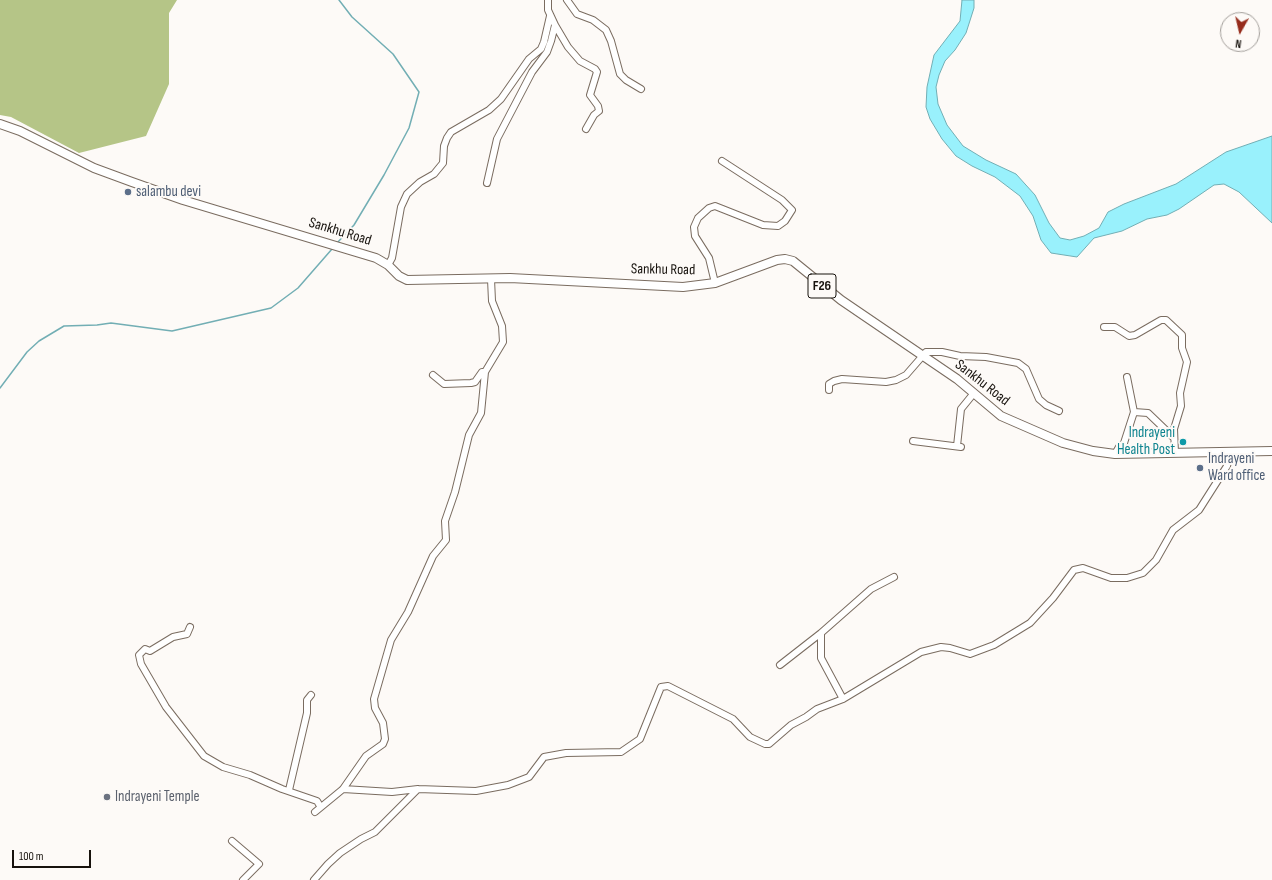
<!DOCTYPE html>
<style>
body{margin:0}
#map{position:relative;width:1272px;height:880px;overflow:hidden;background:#fdfaf7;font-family:"Sofia Sans Condensed",sans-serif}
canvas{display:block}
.north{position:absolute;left:1220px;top:12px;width:40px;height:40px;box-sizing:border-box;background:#fdfaf7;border:1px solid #a19d99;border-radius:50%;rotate:188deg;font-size:11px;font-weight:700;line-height:16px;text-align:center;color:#17120d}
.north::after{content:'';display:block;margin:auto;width:14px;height:18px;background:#962c1c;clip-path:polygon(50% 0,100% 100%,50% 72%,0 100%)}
.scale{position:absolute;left:12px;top:850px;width:79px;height:18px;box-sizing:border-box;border:2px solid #17120d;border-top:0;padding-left:5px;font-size:12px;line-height:14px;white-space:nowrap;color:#17120d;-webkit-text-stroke:3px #fdfaf7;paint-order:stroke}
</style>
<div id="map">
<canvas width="1272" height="880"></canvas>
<div class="north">N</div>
<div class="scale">100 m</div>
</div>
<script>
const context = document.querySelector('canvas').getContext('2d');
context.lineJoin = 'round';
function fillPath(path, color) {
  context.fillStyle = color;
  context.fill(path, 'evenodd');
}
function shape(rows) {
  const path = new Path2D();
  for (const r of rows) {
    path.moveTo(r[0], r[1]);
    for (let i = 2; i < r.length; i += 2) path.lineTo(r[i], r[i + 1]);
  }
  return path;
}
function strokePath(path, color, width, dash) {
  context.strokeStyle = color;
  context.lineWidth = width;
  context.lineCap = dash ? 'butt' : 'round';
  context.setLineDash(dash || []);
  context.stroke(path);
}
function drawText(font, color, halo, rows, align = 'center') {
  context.font = font + ' "Sofia Sans Condensed",sans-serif';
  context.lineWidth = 4;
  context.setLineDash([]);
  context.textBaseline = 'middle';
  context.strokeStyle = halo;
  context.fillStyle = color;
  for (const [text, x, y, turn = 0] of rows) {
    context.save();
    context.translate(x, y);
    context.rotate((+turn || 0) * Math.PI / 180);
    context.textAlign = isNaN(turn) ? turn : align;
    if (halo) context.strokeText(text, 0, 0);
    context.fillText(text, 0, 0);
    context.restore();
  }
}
const forest = shape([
 [0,0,177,0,169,13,169,84,146,136,79,153,11,117,0,115]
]);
const water = shape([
 [962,0,974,0,974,8,966,33,955,50,945,61,939,75,936,87,938,104,947,125,963,146,986,160,1016,174,1035,195,1049,223,1060,238,1070,240,1084,236,1099,228,1108,212,1124,204,1176,184,1226,152,1272,136,1272,223,1239,192,1224,184,1214,185,1179,209,1167,215,1147,219,1122,231,1094,238,1077,257,1051,253,1041,240,1033,216,1020,196,995,177,972,166,956,156,942,139,930,119,926,107,927,87,934,55,960,21,962,0]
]);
const stream = shape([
 [337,243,354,225,384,175,409,128,419,92,393,54,352,17,339,0],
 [0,388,27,352,39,341,64,326,97,325,111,323,172,331,271,308,298,288,332,249]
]);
const minor = shape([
 [567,0,577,14,593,20,606,30,611,41,620,74,626,80,641,89],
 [555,25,568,47,580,61,595,69,597,72,590,95,598,106,599,111,594,115,586,129],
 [487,183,497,139,532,72,547,52,551,41,555,25,548,10,548,0],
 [388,265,392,258,401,207,407,194,420,182,434,174,443,163,444,146,447,138,451,132,489,110,501,99,529,59,541,49,544,42,550,16],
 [715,283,709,258,695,236,694,227,698,218,709,208,715,206,763,225,778,226,785,221,792,210,782,200,722,161],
 [1104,327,1115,327,1129,336,1135,335,1161,320,1166,320,1182,335,1182,348,1187,362,1180,393,1181,406,1174,429,1175,453],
 [433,375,444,384,471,383,475,382,482,372,485,372],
 [829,390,829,384,834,381,842,379,886,382,896,380,906,375,926,352,942,352,960,356,986,357,1018,363,1026,369,1039,399,1046,405,1059,411],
 [1134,412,1148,413,1174,438],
 [913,441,961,447],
 [957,446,961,409,974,393],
 [1115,454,1119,447,1124,443,1134,412,1127,377],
 [190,627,187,634,173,637,150,651,145,649,139,655,141,664,166,707,204,756,223,767,250,775,282,789,317,801,320,806],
 [780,665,821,633],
 [843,699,821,658,821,633,871,589,894,577],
 [343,789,392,792,418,789],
 [289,790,307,713,307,700,311,695],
 [315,812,343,789,366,756,383,744,385,739,383,723,375,708,374,699,391,640,408,612,433,556,446,540,445,521,455,492,469,435,481,413,485,372,503,342,502,326,492,301,491,279],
 [232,841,259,864,243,880],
 [314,880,328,864,340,853,361,839,375,832,418,789,476,791,508,785,529,777,544,757,566,753,621,752,640,739,661,687,668,686,733,719,750,737,765,744,769,744,791,725,806,717,817,709,843,699,921,652,941,647,950,648,970,654,994,645,1030,623,1053,598,1074,570,1083,568,1111,578,1127,578,1143,573,1156,560,1173,530,1199,510,1227,466,1231,451]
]);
const major = shape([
 [0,124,20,131,94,168,132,182,183,200,376,258,388,265,399,276,407,280,510,278,683,287,715,283,777,260,785,259,793,261,841,300,957,379,1001,416,1063,443,1093,451,1115,454,1272,451]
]);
const markers = [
 [128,192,4,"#5c6f8a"],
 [1183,442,4,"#0f9aa8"],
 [1200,468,4,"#5c6f8a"],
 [107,797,4,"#6b7280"]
];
const shields = [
 [822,286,28]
];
const shieldNames = [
 ["F26",822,286]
];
const serviceNames = [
 ["salambu devi",136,192],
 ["Indrayeni",1208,459],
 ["Ward office",1208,476]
];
const streetNames = [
 ["Sankhu Road",340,232,17],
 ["Sankhu Road",663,270,1],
 ["Sankhu Road",982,383,38]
];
const cultureNames = [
 ["Indrayeni",1175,433],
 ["Health Post",1175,450]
];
const worshipNames = [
 ["Indrayeni Temple",115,797]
];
fillPath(forest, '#b5c587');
fillPath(water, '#99f1fc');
strokePath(water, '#72aeb4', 1);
strokePath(stream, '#72aeb4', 1.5);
strokePath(minor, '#7a6c60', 8);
strokePath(major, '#7a6c60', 10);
strokePath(minor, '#fff', 6);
strokePath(major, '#fff', 8);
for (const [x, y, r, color] of markers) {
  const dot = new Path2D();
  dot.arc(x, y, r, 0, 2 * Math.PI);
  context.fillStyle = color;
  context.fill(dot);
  strokePath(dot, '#fdfaf7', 1.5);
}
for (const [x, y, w] of shields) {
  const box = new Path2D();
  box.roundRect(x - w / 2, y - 12, w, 24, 3);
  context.fillStyle = '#fdfaf7';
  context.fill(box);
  strokePath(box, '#17120d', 1);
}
drawText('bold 14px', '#17120d', null, shieldNames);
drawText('15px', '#4e5e75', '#fdfaf7', serviceNames, 'left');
drawText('15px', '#17120d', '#fdfaf7', streetNames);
drawText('15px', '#0d838f', '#fdfaf7', cultureNames, 'right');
drawText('15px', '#5b616d', '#fdfaf7', worshipNames, 'left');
</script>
